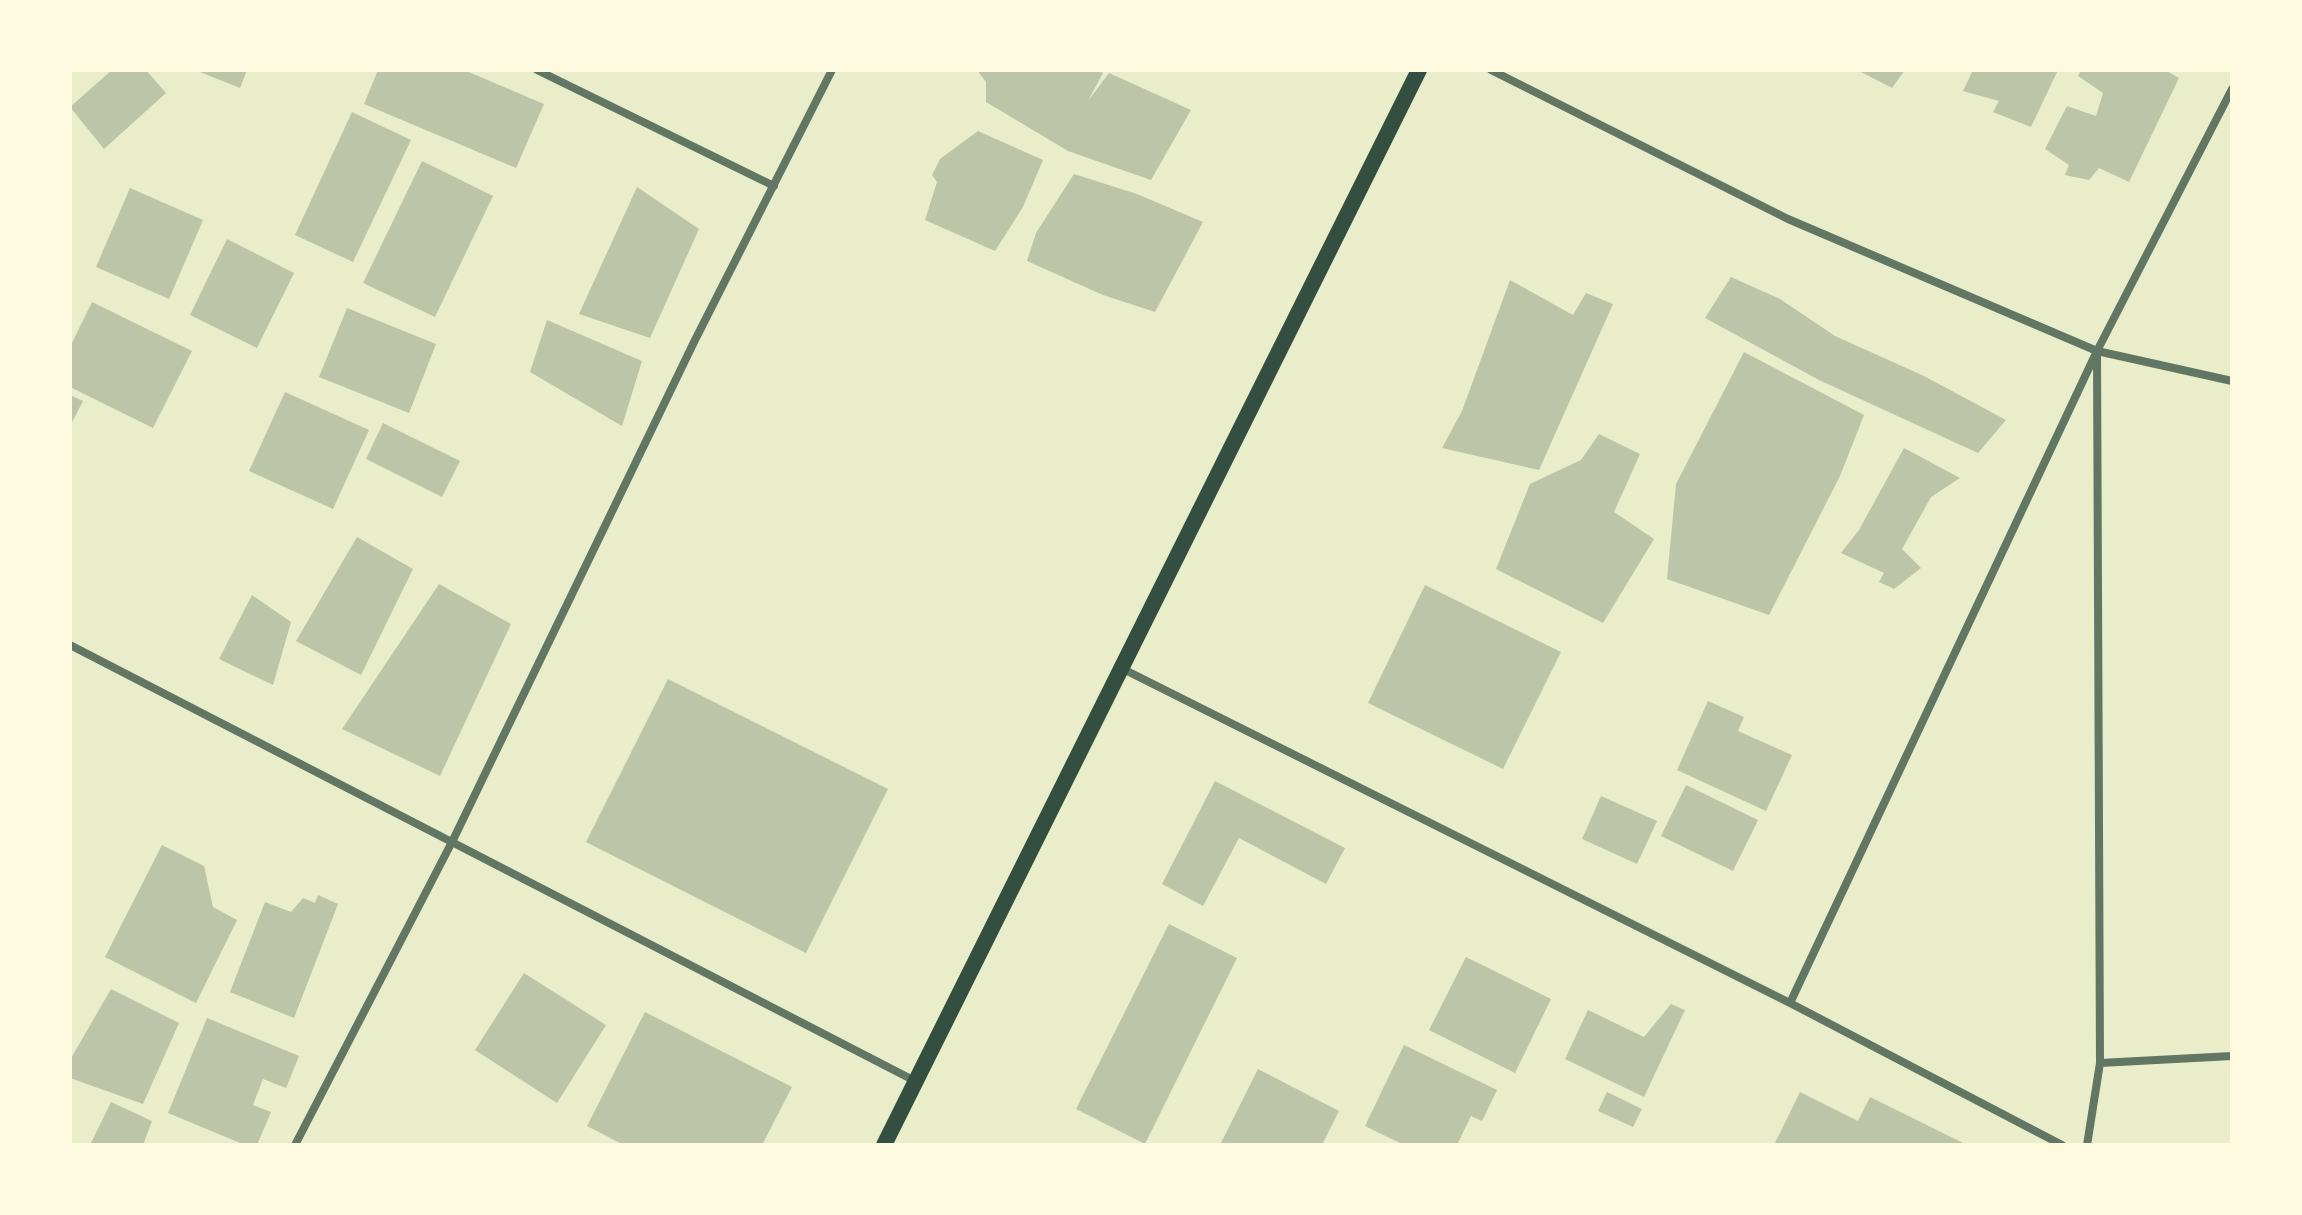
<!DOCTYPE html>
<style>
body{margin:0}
#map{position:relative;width:2302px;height:1215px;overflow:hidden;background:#e9edc9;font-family:"Fira Sans",sans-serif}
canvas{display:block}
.frame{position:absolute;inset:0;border:72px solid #fefae0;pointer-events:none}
</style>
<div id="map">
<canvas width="2302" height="1215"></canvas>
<div class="frame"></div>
</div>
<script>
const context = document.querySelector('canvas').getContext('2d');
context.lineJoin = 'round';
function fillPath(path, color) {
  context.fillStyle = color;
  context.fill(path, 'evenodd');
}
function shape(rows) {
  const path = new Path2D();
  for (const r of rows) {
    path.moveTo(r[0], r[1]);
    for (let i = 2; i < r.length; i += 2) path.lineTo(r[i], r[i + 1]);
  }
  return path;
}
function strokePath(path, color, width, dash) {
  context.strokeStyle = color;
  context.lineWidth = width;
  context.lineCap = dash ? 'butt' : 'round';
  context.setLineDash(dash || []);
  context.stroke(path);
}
const building = shape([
 [112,70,146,70,166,93,104,149,70,107],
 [195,70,247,70,240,88],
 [378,70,464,70,544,104,516,168,364,104],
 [977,70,1098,70,1103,73,1088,101,1109,73,1191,110,1151,180,1068,151,986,102,986,82],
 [1857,70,1905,70,1892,88],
 [1973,70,2058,70,2031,127,1993,112,1999,101,1963,91],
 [2081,70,2165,70,2179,78,2129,182,2099,168,2089,180,2065,175,2069,165,2045,149,2067,106,2096,116,2103,93,2078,76],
 [352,112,411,140,353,262,295,235],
 [978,131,1043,160,1023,207,995,251,925,220,937,182,932,175,940,159],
 [422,161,493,196,435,317,363,283],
 [1074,174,1137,194,1203,222,1155,312,1103,295,1027,261,1036,233],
 [637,187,699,229,650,338,579,314],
 [130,188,203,220,169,299,96,267],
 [227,239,294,273,257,348,190,315],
 [1731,277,1780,299,1835,336,1924,376,2006,420,1978,453,1819,380,1705,318],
 [1510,280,1573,315,1586,293,1613,304,1539,470,1442,448,1462,411],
 [92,302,192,351,153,428,70,387,70,347],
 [347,308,436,344,409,413,319,377],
 [547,320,642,361,622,426,530,372],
 [1744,352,1864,415,1840,476,1769,615,1667,579,1676,484],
 [285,392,369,430,333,509,249,471],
 [70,395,83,401,70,426],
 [383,423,460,461,442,497,366,459],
 [1599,434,1640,454,1614,512,1654,539,1603,623,1496,569,1530,484,1581,460],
 [1904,448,1960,478,1931,497,1902,549,1921,568,1894,589,1879,582,1884,573,1841,553,1859,530],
 [357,537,413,569,361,675,296,641],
 [439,584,511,624,440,776,342,729],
 [1425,585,1561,652,1503,769,1368,703],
 [252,595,291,622,273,685,219,659],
 [668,679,888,789,806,953,586,842],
 [1708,701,1744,717,1738,731,1792,755,1766,811,1677,770],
 [1215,781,1345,848,1326,884,1239,838,1203,906,1162,884],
 [1686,785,1758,820,1733,871,1661,836],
 [1601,796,1657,821,1637,864,1582,839],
 [162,845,204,866,213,907,237,920,196,1003,105,957],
 [318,895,338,904,294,1018,230,992,265,902,291,912,303,898,315,903],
 [1169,924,1237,958,1145,1144,1076,1109],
 [1466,957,1551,999,1515,1073,1429,1030],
 [524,973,606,1025,557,1103,475,1050],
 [111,989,179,1023,143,1104,70,1078,70,1060],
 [1671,1004,1685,1010,1644,1097,1565,1059,1588,1010,1644,1037],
 [645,1012,792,1087,762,1145,624,1145,587,1126],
 [207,1018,299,1056,286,1088,263,1079,253,1105,271,1112,257,1145,245,1145,168,1113],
 [1404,1045,1497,1090,1482,1121,1471,1116,1457,1145,1404,1145,1365,1126],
 [1258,1069,1339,1111,1322,1145,1220,1145],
 [1607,1092,1642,1109,1633,1127,1598,1111],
 [1800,1092,1858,1121,1870,1097,1967,1145,1774,1145],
 [111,1102,152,1121,143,1145,90,1145]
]);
const minor = shape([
 [537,70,774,186],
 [1491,70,1788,219,2097,351,2232,381],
 [70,645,915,1081],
 [1123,669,1790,1003,2062,1145],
 [1790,1003,2097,351,2232,89],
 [2100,1063,2232,1056],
 [295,1145,453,840,695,340,832,70],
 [2087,1145,2100,1063,2097,356]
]);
const secondary = shape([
 [884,1145,1419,70]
]);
fillPath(building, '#bcc5a7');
strokePath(minor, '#617663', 8);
strokePath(secondary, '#344e41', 16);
</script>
